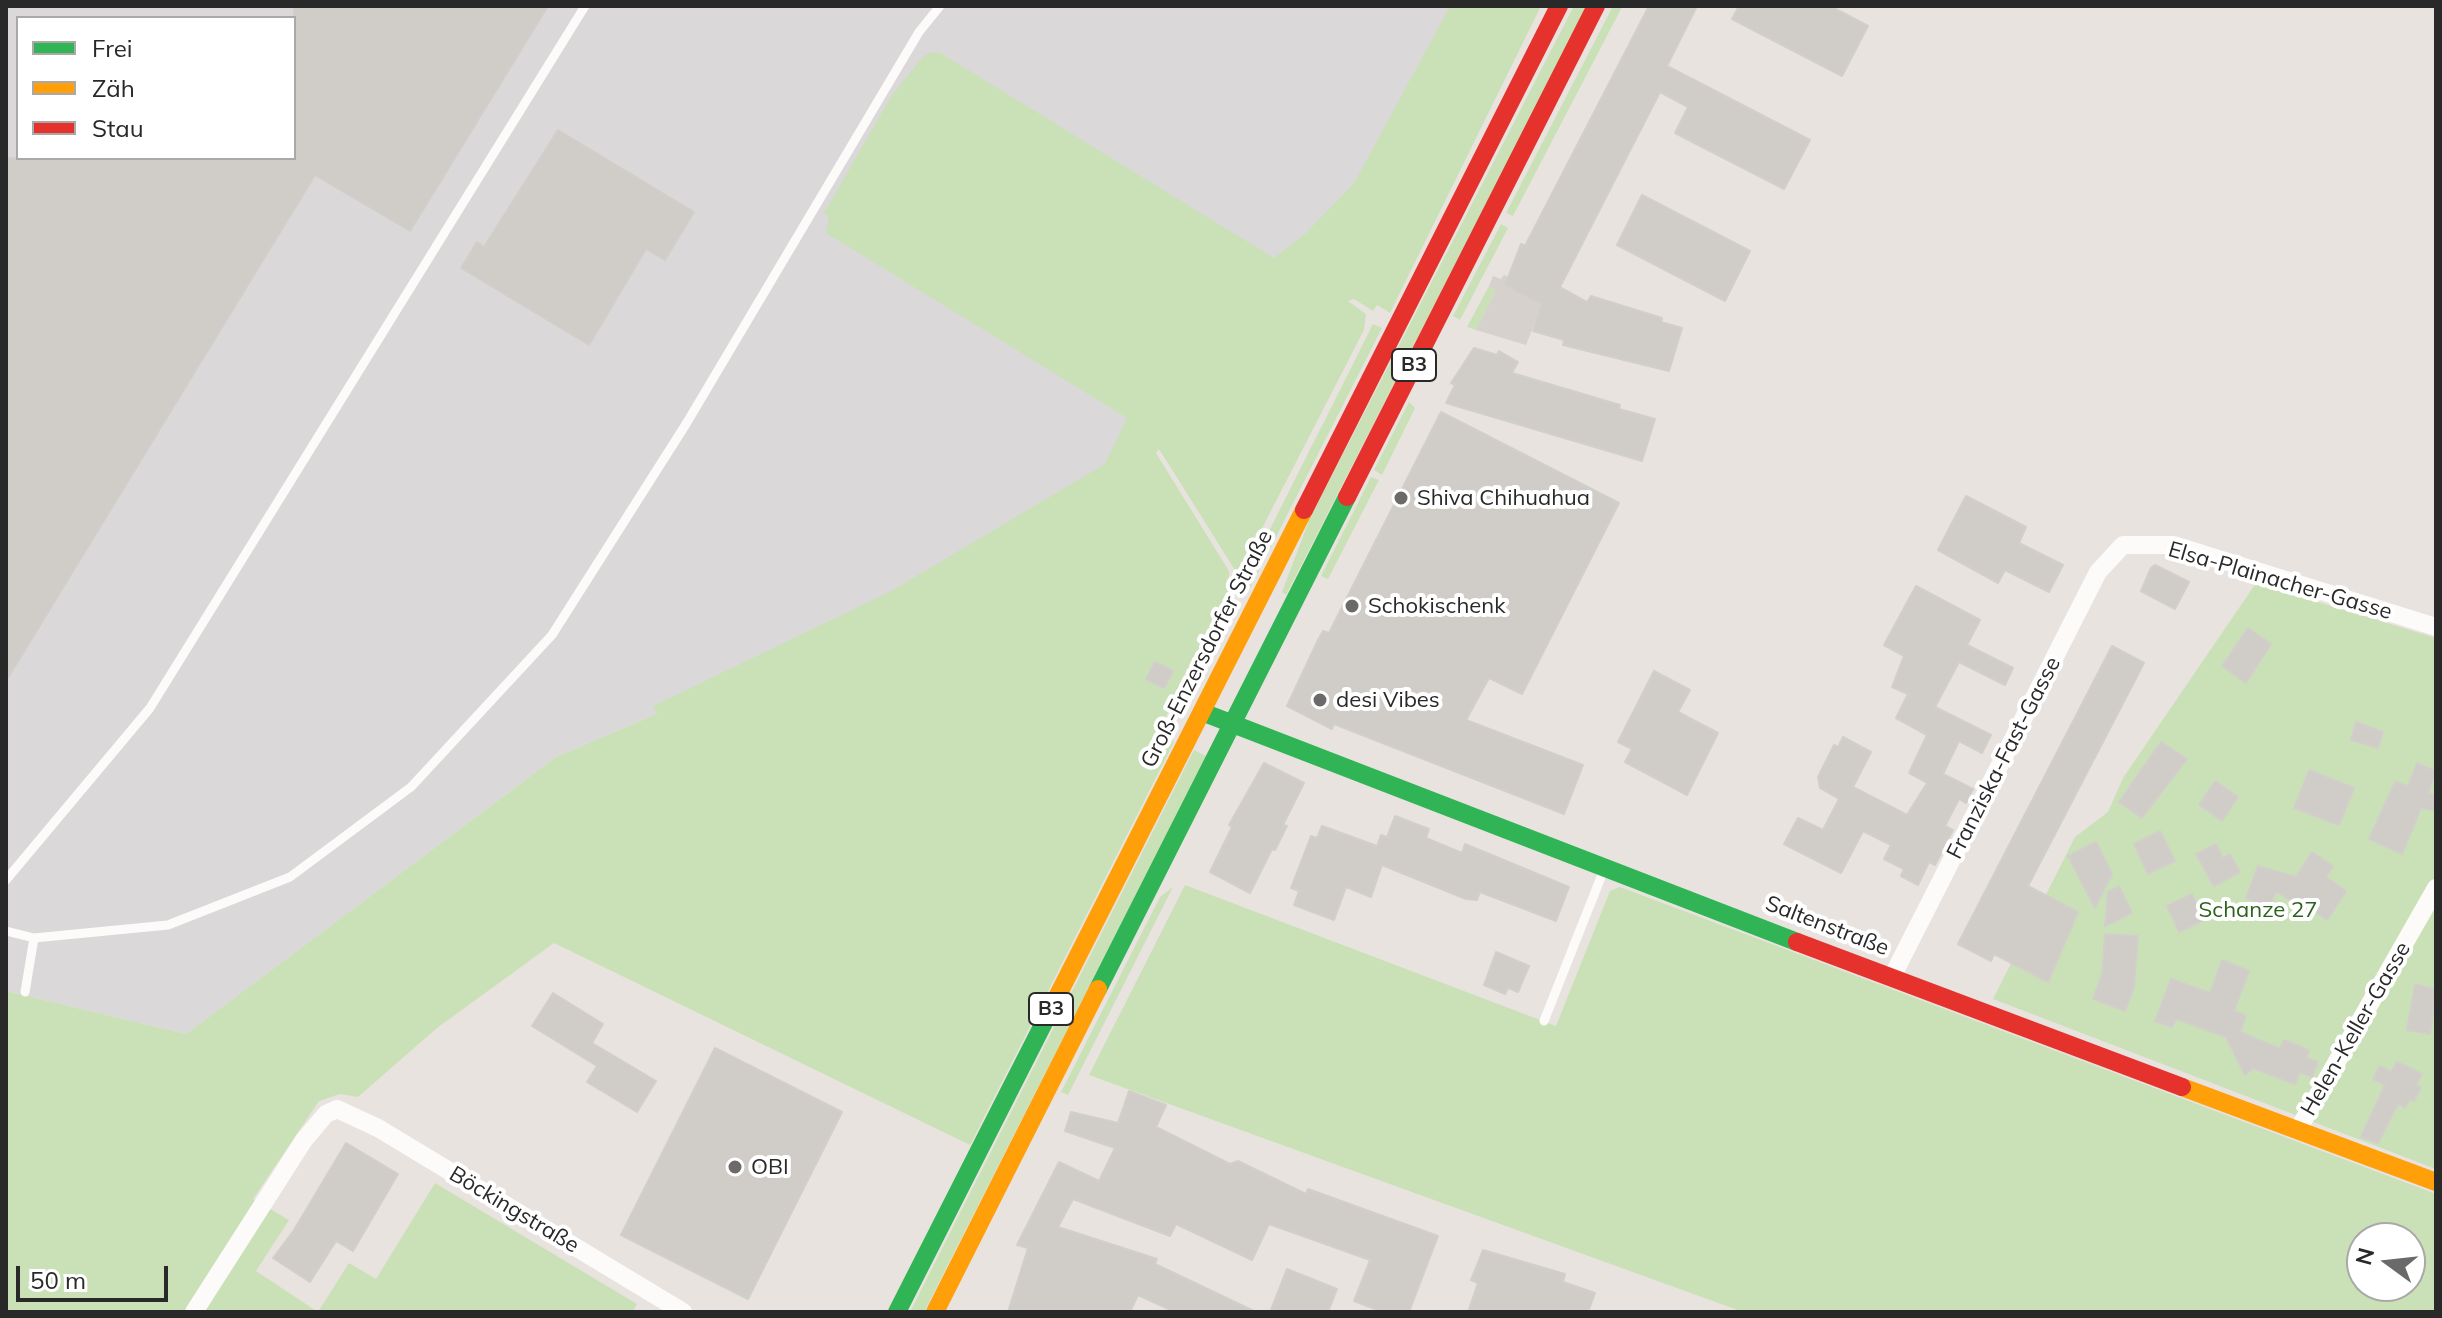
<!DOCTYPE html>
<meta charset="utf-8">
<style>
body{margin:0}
#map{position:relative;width:2442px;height:1318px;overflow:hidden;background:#e8e3de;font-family:Mulish,sans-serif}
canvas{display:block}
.frame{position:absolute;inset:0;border:8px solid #292929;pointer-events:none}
.legend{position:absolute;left:16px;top:16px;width:280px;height:144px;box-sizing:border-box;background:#fff;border:2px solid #a9a9a9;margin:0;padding:10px 14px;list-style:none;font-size:24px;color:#292929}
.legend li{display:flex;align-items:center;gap:16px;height:40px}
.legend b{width:40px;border:2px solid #a9a9a9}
.north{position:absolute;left:2346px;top:1222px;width:80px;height:80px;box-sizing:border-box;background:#fff;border:2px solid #a9a9a9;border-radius:50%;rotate:285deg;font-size:22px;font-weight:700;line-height:32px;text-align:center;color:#292929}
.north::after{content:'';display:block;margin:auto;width:28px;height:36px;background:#6c6a68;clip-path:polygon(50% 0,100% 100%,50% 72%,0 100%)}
.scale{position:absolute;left:16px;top:1266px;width:152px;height:36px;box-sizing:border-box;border:4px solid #292929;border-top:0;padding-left:10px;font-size:24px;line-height:28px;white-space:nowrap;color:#292929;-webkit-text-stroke:6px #fff;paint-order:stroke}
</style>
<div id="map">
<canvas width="2442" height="1318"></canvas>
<div class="frame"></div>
<ul class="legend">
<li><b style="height:10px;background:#30b455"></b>Frei</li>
<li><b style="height:10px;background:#ff9f0a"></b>Zäh</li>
<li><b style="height:10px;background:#e5322d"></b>Stau</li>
</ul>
<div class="north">N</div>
<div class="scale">50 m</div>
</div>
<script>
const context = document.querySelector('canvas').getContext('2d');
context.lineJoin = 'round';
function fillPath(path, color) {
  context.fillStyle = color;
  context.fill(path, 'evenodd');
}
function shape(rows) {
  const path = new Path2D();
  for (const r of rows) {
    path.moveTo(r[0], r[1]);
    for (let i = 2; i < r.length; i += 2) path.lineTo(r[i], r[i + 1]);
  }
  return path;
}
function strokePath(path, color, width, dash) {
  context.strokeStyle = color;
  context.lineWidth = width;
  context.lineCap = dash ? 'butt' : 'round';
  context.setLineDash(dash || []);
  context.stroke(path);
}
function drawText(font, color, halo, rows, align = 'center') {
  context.font = font + ' Mulish,sans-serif';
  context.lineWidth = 8;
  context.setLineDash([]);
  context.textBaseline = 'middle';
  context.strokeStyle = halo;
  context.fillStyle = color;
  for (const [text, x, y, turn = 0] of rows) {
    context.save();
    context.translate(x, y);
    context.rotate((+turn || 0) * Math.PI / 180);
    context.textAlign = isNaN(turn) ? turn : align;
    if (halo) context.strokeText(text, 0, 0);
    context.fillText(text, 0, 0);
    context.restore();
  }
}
const industrial = shape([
 [6,6,1474,6,1341,264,1167,435,749,675,556,757,186,1034,6,991],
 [18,18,294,18,294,158,18,158]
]);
const green = shape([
 [1450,6,1541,6,1390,313,1377,305,1373,311,1354,299,1348,301,1366,314,1364,330,1238,575,1159,449,1156,453,1229,571,1229,593,1158,732,1174,742,970,1145,554,943,437,1028,358,1097,340,1094,319,1101,253,1199,289,1220,256,1271,318,1312,349,1263,376,1279,435,1183,637,1304,633,1312,6,1312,6,991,186,1034,556,757,657,714,653,706,891,591,1105,464,1127,418,826,233,829,218,824,213,892,95,921,59,928,53,939,52,1274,258,1306,233,1354,183],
 [1574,6,1587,6,1286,595,1282,592,1310,518],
 [1613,6,1622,7,1513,216,1506,213],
 [1501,224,1508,228,1460,320,1453,316],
 [1489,286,1496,290,1476,330,1467,327],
 [1373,324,1382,328,1247,594,1241,587],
 [1409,402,1415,408,1382,475,1374,470],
 [1371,477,1379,480,1328,579,1321,576],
 [2256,583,2436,638,2436,1169,1993,999,2075,837,2108,812,2123,778],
 [1194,750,1206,756,924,1312,910,1312],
 [1185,885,1556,1026,1610,891,1620,887,2436,1194,2436,1312,1743,1312,1089,1075],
 [2362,1238,2410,1238,2410,1286,2362,1286],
 [1173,887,1068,1095,1061,1092,1160,897]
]);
const plaza = shape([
 [1504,275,1509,277,1506,285,1548,303,1539,312,1526,345,1476,330,1496,290,1489,286,1493,276,1501,279]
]);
const building = shape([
 [294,6,548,6,410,231,315,175,6,681,6,158,294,158,294,6],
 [1649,6,1697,6,1667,66,1810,140,1784,189,1675,133,1688,107,1660,92,1560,287,1587,302,1591,296,1662,318,1661,322,1682,328,1669,371,1563,345,1564,340,1533,331,1542,304,1505,285,1521,244,1525,246,1649,6],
 [1739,6,1830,6,1868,26,1842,76,1732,19,1739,6],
 [558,130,694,212,665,260,646,249,589,345,461,268,477,242,484,247,558,130],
 [1642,195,1750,251,1725,301,1617,245,1642,195],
 [1474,348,1497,355,1499,351,1518,362,1512,373,1620,405,1619,409,1655,419,1642,461,1446,403,1455,385,1451,383,1474,348],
 [1441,412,1619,503,1522,694,1489,678,1466,720,1583,765,1564,814,1334,724,1332,729,1287,706,1318,640,1323,631,1329,633,1441,412],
 [1966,496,2026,527,2019,543,2063,565,2049,592,2005,570,1998,583,1938,550,1966,496],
 [2155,565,2189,582,2175,609,2141,591,2151,568,2155,565],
 [1916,586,1980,620,1967,645,2013,668,2005,685,1959,662,1935,707,1991,735,1982,753,1959,741,1943,774,1973,789,1966,803,1959,799,1945,826,1953,830,1935,865,1929,862,1918,885,1901,876,1904,869,1884,859,1891,845,1863,831,1841,873,1784,844,1798,818,1823,830,1839,799,1820,788,1818,777,1834,745,1838,747,1843,737,1871,752,1853,787,1907,815,1927,783,1909,773,1927,735,1896,718,1908,694,1892,687,1904,656,1884,645,1916,586],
 [2248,628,2271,644,2246,683,2222,666,2248,628],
 [2112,646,2144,663,2028,886,2078,912,2048,982,1994,954,1991,961,1958,944,2112,646],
 [1155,662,1173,671,1164,688,1146,679,1155,662],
 [1654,671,1690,690,1678,712,1718,733,1687,795,1625,762,1632,749,1618,742,1654,671],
 [2356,722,2383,732,2378,748,2351,740,2356,722],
 [2161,742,2187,759,2142,818,2119,802,2161,742],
 [1264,763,1304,783,1283,825,1287,826,1275,850,1272,849,1250,893,1210,872,1232,827,1229,825,1264,763],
 [2417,763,2436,771,2428,793,2436,796,2436,811,2421,808,2402,854,2369,839,2395,782,2408,786,2417,763],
 [2309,770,2354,788,2339,825,2294,808,2309,770],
 [2215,781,2238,797,2222,821,2199,805,2215,781],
 [1395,816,1429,829,1426,838,1462,853,1465,844,1569,887,1556,921,1480,892,1477,900,1466,899,1382,865,1371,897,1346,887,1334,920,1294,905,1299,891,1291,888,1311,836,1317,838,1322,826,1377,846,1381,835,1387,837,1395,816],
 [2160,831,2175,861,2148,874,2134,844,2160,831],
 [2096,842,2112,874,2095,908,2068,856,2096,842],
 [2216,844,2223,858,2230,854,2240,872,2214,886,2196,854,2216,844],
 [2312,852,2333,866,2326,877,2346,891,2327,920,2314,911,2312,915,2276,891,2270,907,2246,898,2258,866,2296,877,2312,852],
 [2119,886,2132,913,2105,926,2108,892,2119,886],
 [2192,894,2204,920,2179,932,2167,906,2192,894],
 [2105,934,2138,936,2134,987,2125,1011,2093,999,2102,974,2105,934],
 [1496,952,1529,966,1518,992,1508,988,1505,994,1484,985,1496,952],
 [2222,960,2249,971,2234,1011,2246,1016,2240,1032,2280,1049,2284,1040,2309,1050,2306,1058,2318,1062,2312,1077,2300,1072,2295,1084,2253,1068,2245,1075,2226,1037,2176,1019,2172,1027,2155,1021,2171,979,2210,993,2222,960],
 [2415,984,2436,990,2430,1034,2407,1030,2415,984],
 [553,993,603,1024,592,1043,656,1081,637,1112,587,1082,597,1066,532,1026,553,993],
 [715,1048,842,1112,748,1299,621,1235,715,1048],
 [2397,1062,2422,1074,2416,1085,2421,1087,2414,1101,2410,1099,2405,1108,2398,1104,2378,1143,2361,1137,2385,1085,2373,1079,2380,1066,2391,1072,2397,1062],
 [1129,1091,1166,1105,1156,1127,1230,1164,1238,1161,1306,1194,1308,1189,1438,1236,1409,1312,1383,1312,1354,1301,1370,1260,1269,1224,1252,1260,1176,1224,1170,1236,1073,1199,1058,1227,1157,1259,1155,1264,1256,1312,1175,1312,1138,1295,1130,1312,1008,1312,1028,1248,1017,1245,1059,1162,1099,1181,1115,1148,1065,1131,1071,1112,1118,1123,1129,1091],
 [346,1143,398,1174,353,1251,336,1241,310,1282,273,1258,294,1230,346,1143],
 [1483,1250,1565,1274,1563,1282,1595,1293,1588,1312,1468,1312,1478,1283,1471,1280,1483,1250],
 [1287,1269,1337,1289,1328,1312,1270,1312,1287,1269]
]);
const lane = shape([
 [6,880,150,708,585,6],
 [6,931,34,938,168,925,290,877,411,787,552,635,686,424,919,32,940,6],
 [25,992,34,938],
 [1544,1021,1603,872]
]);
const street = shape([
 [1892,977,2098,572,2123,545,2174,545,2436,627],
 [2299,1128,2436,888],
 [194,1312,304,1140,326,1114,337,1109,378,1128,683,1312]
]);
const fast = shape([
 [1202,712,1797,942],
 [1098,989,1347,497],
 [897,1312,1055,1001]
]);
const slow = shape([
 [1055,1001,1304,510],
 [2182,1087,2436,1182],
 [935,1312,1098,989]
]);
const jam = shape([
 [1347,497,1596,6],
 [1304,510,1559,6],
 [1797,942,2182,1087]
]);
const markers = [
 [1401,498,8,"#6c6a68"],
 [1352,606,8,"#6c6a68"],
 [1320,700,8,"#6c6a68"],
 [735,1167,8,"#6c6a68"]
];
const shields = [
 [1414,365,44],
 [1051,1009,44]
];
const shieldNames = [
 ["B3",1414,365],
 ["B3",1051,1009]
];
const poiNames = [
 ["Shiva Chihuahua",1417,498],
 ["Schokischenk",1368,606],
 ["desi Vibes",1336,700],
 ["OBI",751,1167]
];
const streetNames = [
 ["Elsa-Plainacher-Gasse",2280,581,16],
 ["Groß-Enzersdorfer Straße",1207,649,-63],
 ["Franziska-Fast-Gasse",2004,758,-63],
 ["Saltenstraße",1827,926,21],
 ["Helen-Keller-Gasse",2356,1029,-60],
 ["Böckingstraße",514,1210,31]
];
const parkNames = [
 ["Schanze 27",2258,910]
];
fillPath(industrial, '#dbd8da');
fillPath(green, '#cae1b8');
fillPath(plaza, '#d6d1cd');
fillPath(building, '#d0cdc9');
strokePath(building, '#d2cfcb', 2);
strokePath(lane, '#fcfbfa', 9);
strokePath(street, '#fcfbfa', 18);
strokePath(fast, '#30b455', 18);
strokePath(slow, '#ff9f0a', 18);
strokePath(jam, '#e5322d', 18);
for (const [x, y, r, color] of markers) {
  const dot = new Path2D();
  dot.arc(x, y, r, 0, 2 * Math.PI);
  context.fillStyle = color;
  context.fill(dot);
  strokePath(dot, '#fff', 3);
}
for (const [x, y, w] of shields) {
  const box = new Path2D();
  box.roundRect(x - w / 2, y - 16, w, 32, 6);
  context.fillStyle = '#fff';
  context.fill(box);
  strokePath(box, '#292929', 2);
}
drawText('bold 20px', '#292929', null, shieldNames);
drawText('22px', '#292929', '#fff', poiNames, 'left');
drawText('22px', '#292929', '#fff', streetNames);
drawText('22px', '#2b631c', '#fff', parkNames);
</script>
